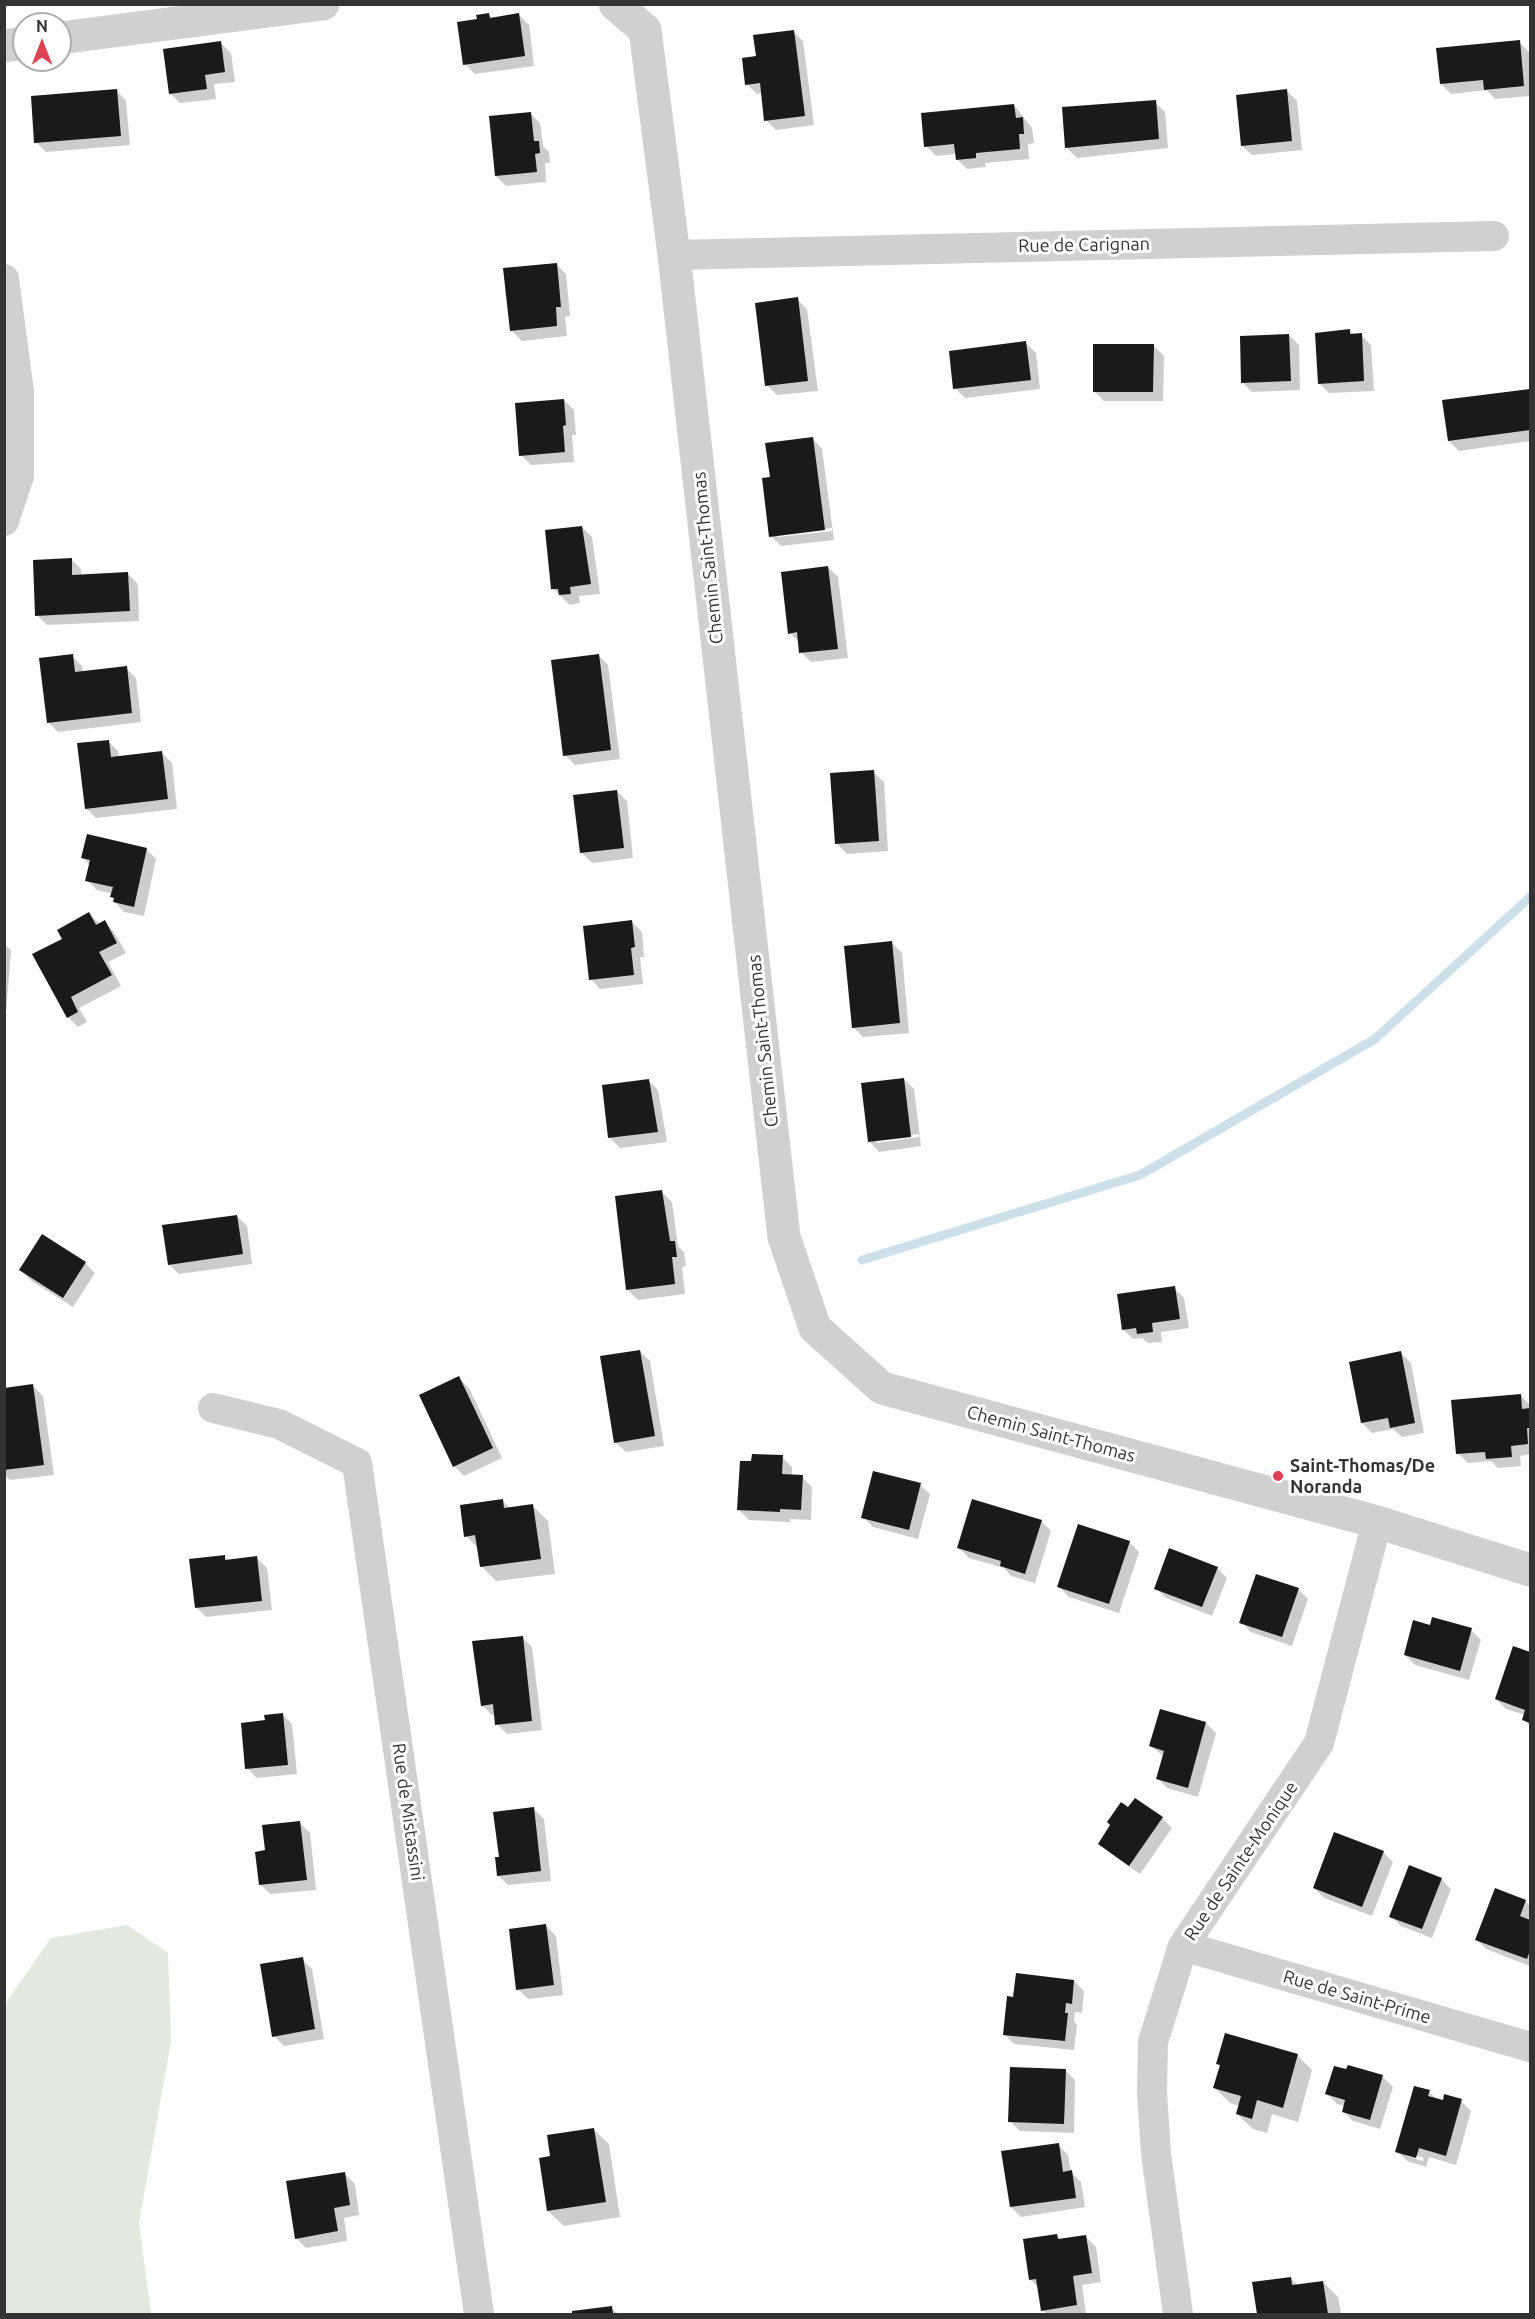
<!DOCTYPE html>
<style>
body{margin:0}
#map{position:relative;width:1535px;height:2319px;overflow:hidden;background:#fff;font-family:Ubuntu,sans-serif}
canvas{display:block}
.frame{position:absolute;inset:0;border:6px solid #333;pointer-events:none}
.north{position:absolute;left:12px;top:12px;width:60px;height:60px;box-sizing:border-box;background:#fff;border:2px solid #adadad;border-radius:50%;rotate:0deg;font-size:16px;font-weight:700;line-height:24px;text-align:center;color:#333}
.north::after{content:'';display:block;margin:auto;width:21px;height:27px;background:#dd4153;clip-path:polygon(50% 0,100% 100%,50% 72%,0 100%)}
</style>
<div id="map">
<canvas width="1535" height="2319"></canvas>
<div class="frame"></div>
<div class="north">N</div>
</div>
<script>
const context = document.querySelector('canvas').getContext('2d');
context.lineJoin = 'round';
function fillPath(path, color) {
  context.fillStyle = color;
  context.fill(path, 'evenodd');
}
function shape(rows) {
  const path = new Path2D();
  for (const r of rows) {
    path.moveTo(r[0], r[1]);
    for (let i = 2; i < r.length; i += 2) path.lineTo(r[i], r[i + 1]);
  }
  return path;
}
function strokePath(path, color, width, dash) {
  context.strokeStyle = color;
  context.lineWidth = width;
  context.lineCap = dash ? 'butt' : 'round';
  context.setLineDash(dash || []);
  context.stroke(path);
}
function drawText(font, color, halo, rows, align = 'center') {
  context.font = font + ' Ubuntu,sans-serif';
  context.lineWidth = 6;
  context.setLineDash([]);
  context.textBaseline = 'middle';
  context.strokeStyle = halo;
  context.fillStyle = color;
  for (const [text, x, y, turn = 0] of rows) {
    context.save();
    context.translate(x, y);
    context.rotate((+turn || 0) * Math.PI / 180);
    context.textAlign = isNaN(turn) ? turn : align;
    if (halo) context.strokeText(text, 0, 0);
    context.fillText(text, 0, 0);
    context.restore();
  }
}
const green = shape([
 [127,1925,168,1953,171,2041,139,2223,151,2314,5,2314,5,2004,51,1938]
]);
const shadow = shape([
 [489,15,493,19,519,15,529,25,534,66,475,74,465,64,479,20],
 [793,31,803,41,814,125,776,130,766,120,763,93,757,94,747,84,757,58],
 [1519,42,1529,52,1530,96,1495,99,1487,90,1451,94,1441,84],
 [221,43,231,53,235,82,214,84,216,99,180,103,170,93],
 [117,91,126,101,130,145,46,152,36,142],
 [1287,91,1297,101,1302,150,1252,155,1242,146],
 [1155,102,1165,112,1168,148,1077,158,1067,148],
 [1014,105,1032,128,1034,143,1028,144,1029,159,985,163,986,167,967,169,957,159,956,154,936,156,926,146],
 [530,113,540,123,543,146,549,152,550,163,545,163,546,182,506,186,496,176],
 [556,264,566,274,570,316,565,317,567,336,522,341,512,331],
 [797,299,807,309,818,391,777,395,767,385],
 [1349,330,1354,335,1361,335,1371,345,1374,391,1329,393,1319,383],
 [1289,335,1299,345,1300,390,1252,392,1242,382],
 [1026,343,1036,353,1040,389,965,398,955,388],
 [1154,346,1164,356,1163,401,1104,401,1094,391],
 [1530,390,1530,441,1459,451,1449,441,1444,401],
 [564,400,574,410,576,435,572,435,574,462,531,465,521,455],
 [813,439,822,449,834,540,781,546,771,536,771,479],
 [832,528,832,531,777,537,777,534],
 [582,527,592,537,600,594,579,596,580,603,570,605,553,589],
 [71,559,81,569,81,576,128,574,138,584,139,621,47,625,37,615],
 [828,567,838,577,848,658,811,662,801,652,800,643,790,633],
 [598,655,608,665,620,759,575,765,565,755],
 [72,656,82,666,83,673,126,668,136,678,141,722,58,732,48,722],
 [108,741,118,751,119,758,162,753,172,763,177,809,96,818,86,808],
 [873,772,884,782,888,851,847,854,837,844],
 [617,791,627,801,633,858,592,863,582,853],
 [146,849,156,859,144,916,124,912,115,902,113,894,97,890,87,880,90,865,83,858],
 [89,914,100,924,104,922,114,932,126,953,108,962,121,986,79,1008,87,1022,78,1027,68,1017,64,939],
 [632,922,642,932,644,957,640,957,643,984,600,989,591,979],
 [892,943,902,953,909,1033,863,1037,853,1027],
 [4,944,11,950,6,1015,4,1015],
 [904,1079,914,1089,921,1146,879,1152,870,1142],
 [919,1134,919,1137,876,1143,876,1140],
 [648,1080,658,1090,667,1142,620,1148,610,1138],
 [662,1192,672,1202,678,1246,684,1252,686,1266,682,1267,685,1294,638,1300,628,1290],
 [237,1216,247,1226,252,1264,179,1274,169,1264],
 [85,1263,95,1273,73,1307,30,1280,21,1270],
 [1174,1288,1184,1298,1189,1328,1161,1332,1162,1342,1148,1343,1142,1338,1133,1339,1123,1329],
 [640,1351,650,1361,664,1446,626,1452,615,1442],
 [1401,1353,1411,1363,1424,1433,1402,1437,1393,1429,1372,1433,1362,1423],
 [459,1378,469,1388,502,1458,464,1476,454,1466],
 [33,1386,43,1396,54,1475,10,1480,4,1475,4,1390],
 [1520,1395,1530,1405,1530,1454,1520,1456,1521,1466,1498,1468,1491,1461,1468,1463,1458,1453],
 [782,1457,792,1467,792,1476,802,1477,812,1487,811,1520,790,1519,790,1522,749,1520,739,1510,752,1463],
 [920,1485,930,1494,918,1539,873,1527,863,1517],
 [502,1500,511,1509,533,1506,548,1521,555,1574,496,1581,481,1566,479,1549,466,1536],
 [1041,1521,1051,1531,1035,1583,1011,1576,1004,1568,969,1558,959,1548],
 [1129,1542,1139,1552,1119,1613,1069,1597,1059,1587],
 [224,1557,229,1561,257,1558,267,1568,272,1610,206,1617,196,1607],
 [1217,1568,1227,1578,1212,1616,1166,1598,1156,1588],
 [1298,1589,1308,1599,1292,1646,1251,1632,1241,1622],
 [1431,1627,1471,1630,1481,1640,1469,1680,1415,1665,1405,1655],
 [522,1637,532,1647,542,1730,507,1734,497,1724,496,1715,492,1715,482,1705],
 [1514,1648,1530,1654,1530,1726,1523,1719,1525,1715,1506,1709,1496,1699],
 [282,1714,292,1724,297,1774,257,1778,247,1768],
 [1206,1723,1216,1733,1198,1797,1167,1788,1157,1778,1164,1757,1151,1746],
 [534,1809,544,1819,551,1881,508,1885,498,1875],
 [1162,1818,1172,1828,1140,1874,1110,1853,1100,1843],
 [300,1823,310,1833,316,1890,270,1894,260,1884,267,1851],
 [1383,1852,1393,1862,1372,1916,1324,1898,1314,1888],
 [1441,1879,1451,1889,1432,1938,1401,1926,1391,1916],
 [1525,1901,1530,1906,1530,1966,1486,1949,1477,1940],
 [546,1926,556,1936,563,1995,528,1999,518,1989],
 [302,1959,312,1969,324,2039,284,2046,274,2036],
 [1074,1981,1084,1991,1082,2013,1075,2012,1074,2021,1077,2025,1074,2050,1014,2044,1004,2034,1014,1998],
 [1297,2055,1312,2070,1298,2122,1272,2114,1267,2133,1253,2129,1237,2114,1239,2106,1230,2103,1215,2088,1221,2067,1218,2064],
 [1349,2067,1383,2077,1393,2087,1380,2129,1353,2121,1343,2111,1345,2106,1337,2104,1327,2094],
 [1065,2070,1075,2080,1074,2133,1020,2131,1010,2121],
 [1429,2092,1438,2100,1461,2101,1471,2111,1456,2165,1429,2157,1426,2167,1407,2161,1397,2151],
 [1407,2153,1424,2158,1423,2161,1407,2156],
 [593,2129,609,2144,620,2217,564,2226,548,2211,552,2157],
 [1058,2145,1068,2155,1071,2172,1081,2182,1085,2207,1021,2217,1011,2207],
 [345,2174,355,2184,359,2215,344,2218,347,2241,306,2248,296,2238],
 [1057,2236,1061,2241,1086,2237,1096,2247,1101,2282,1082,2285,1086,2314,1047,2314,1042,2310,1039,2288,1030,2279],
 [1291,2278,1298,2286,1323,2282,1338,2297,1341,2314,1258,2314,1254,2283],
 [611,2308,618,2314,574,2314,573,2313]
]);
const stream = shape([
 [862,1260,1140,1175,1375,1039,1530,897]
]);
const building = shape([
 [489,13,490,18,519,13,525,56,463,65,457,22,477,19,476,15],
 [794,30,805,116,764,121,760,83,745,85,742,58,756,56,753,35],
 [1520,40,1524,86,1484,90,1483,80,1440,84,1436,48],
 [221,41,225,72,205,75,207,89,169,94,163,49],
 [117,89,121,136,34,143,31,96],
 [1287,89,1292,141,1241,146,1236,95],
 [1156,100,1159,139,1065,148,1062,107],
 [1014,104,1016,118,1023,117,1024,134,1019,134,1020,149,976,153,976,158,956,160,954,144,924,147,921,113],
 [531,112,534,141,539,141,540,153,535,154,537,172,495,176,489,116],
 [557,263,561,307,556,307,557,326,510,331,503,268],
 [798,297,808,381,765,386,755,303],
 [1350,329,1350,334,1362,333,1364,381,1318,384,1315,333],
 [1289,334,1291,381,1241,383,1240,336],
 [1026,341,1031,380,953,389,949,351],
 [1093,344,1154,344,1153,392,1093,392],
 [1530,389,1530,430,1448,441,1442,400],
 [564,399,566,425,563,426,565,452,519,456,515,403],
 [813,437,825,530,769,537,762,478,770,477,765,443],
 [582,526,591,584,570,587,571,594,559,595,558,589,551,589,545,530],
 [72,558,72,575,128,572,130,611,35,616,33,560],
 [828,566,838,649,799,653,797,632,788,634,781,572],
 [73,654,75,672,127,666,132,713,47,723,39,658],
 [599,654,611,750,563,756,551,660],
 [109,740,111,757,162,751,168,799,85,809,77,743],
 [874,770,879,841,835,844,830,773],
 [617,790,624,848,580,853,573,795],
 [87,834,147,848,134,907,113,902,114,898,110,897,113,887,85,881,90,860,81,858],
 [89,912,96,925,105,920,117,943,99,952,112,975,71,997,78,1012,67,1018,32,954,62,939,57,930],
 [632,920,635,947,631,948,634,975,589,980,583,926],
 [892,941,900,1023,852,1028,844,946],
 [904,1078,911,1137,868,1142,861,1083],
 [649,1079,658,1132,608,1138,602,1085],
 [662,1190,670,1241,675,1241,677,1257,672,1257,675,1284,626,1290,615,1196],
 [237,1215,243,1254,168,1265,162,1225],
 [42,1234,86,1262,63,1298,19,1270],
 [1175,1286,1180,1319,1152,1323,1153,1332,1137,1334,1136,1328,1122,1330,1117,1294],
 [640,1350,655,1436,614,1443,600,1356],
 [1401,1351,1415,1423,1390,1428,1388,1418,1361,1423,1349,1362],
 [459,1376,493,1448,453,1467,419,1395],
 [33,1384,44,1465,4,1470,4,1388],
 [1521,1394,1522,1409,1530,1408,1530,1428,1527,1428,1528,1444,1511,1446,1512,1457,1486,1459,1485,1452,1456,1454,1451,1400],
 [752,1454,783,1455,782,1474,803,1475,801,1510,780,1509,780,1512,737,1510,740,1461,751,1461],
 [873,1471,921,1483,909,1530,861,1518],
 [503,1499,504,1508,533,1504,541,1559,480,1567,475,1535,464,1537,460,1505],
 [972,1499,1042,1520,1025,1574,1000,1566,1001,1561,957,1548],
 [1078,1524,1130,1541,1109,1604,1057,1587],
 [1169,1548,1218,1567,1202,1607,1154,1589],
 [225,1555,225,1560,257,1556,262,1601,195,1608,189,1559],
 [1256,1574,1299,1588,1282,1637,1239,1623],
 [1432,1617,1472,1628,1460,1671,1404,1655,1413,1620,1430,1625],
 [523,1636,532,1721,495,1725,493,1704,481,1706,472,1641],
 [1513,1646,1530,1652,1530,1723,1522,1720,1525,1710,1495,1699],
 [1160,1709,1206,1722,1188,1788,1156,1779,1164,1751,1149,1746],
 [283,1713,288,1765,245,1769,241,1723,265,1720,264,1715],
 [1135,1798,1163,1817,1129,1866,1098,1844,1110,1825,1107,1822,1121,1802,1128,1807],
 [534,1807,541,1871,497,1876,495,1857,499,1857,493,1812],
 [300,1821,307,1880,259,1885,255,1852,265,1850,262,1825],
 [1334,1832,1384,1851,1362,1907,1313,1888],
 [1409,1865,1442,1878,1422,1929,1389,1917],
 [1495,1888,1526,1900,1520,1916,1530,1920,1530,1950,1527,1959,1475,1940],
 [546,1924,554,1985,516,1990,509,1929],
 [303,1957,315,2029,272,2037,260,1964],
 [1016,1973,1074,1980,1072,2004,1066,2003,1065,2013,1068,2013,1065,2041,1003,2035,1007,1996,1013,1997],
 [1225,2033,1298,2054,1283,2108,1257,2100,1252,2119,1236,2114,1241,2096,1213,2088,1220,2065,1216,2064],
 [1348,2065,1383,2075,1370,2120,1342,2112,1345,2100,1325,2094,1334,2066,1346,2069],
 [1010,2067,1066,2069,1064,2124,1008,2122],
 [1414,2086,1430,2090,1428,2096,1443,2100,1444,2094,1462,2099,1446,2156,1419,2148,1416,2158,1395,2152],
 [594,2128,606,2202,547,2211,539,2158,550,2156,547,2135],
 [1059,2143,1063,2172,1072,2170,1076,2198,1010,2207,1001,2151],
 [345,2172,350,2205,334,2208,338,2231,295,2239,286,2181],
 [1057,2234,1058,2239,1086,2235,1092,2273,1073,2276,1077,2305,1041,2311,1036,2279,1029,2280,1023,2239],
 [1291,2277,1292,2285,1323,2281,1328,2314,1257,2314,1252,2282],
 [612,2306,613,2314,572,2314,572,2311]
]);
const minor = shape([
 [674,255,1494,236],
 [4,279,19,392,19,476,4,521],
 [213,1408,279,1424,357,1463,479,2314],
 [1183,1946,1530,2047],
 [1178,2314,1156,2154,1152,2092,1153,2042,1183,1946,1319,1743,1377,1522]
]);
const tertiary = shape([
 [615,4,645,30,674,255,784,1237,815,1328,882,1388,1377,1522,1530,1570],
 [60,38,323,4],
 [4,46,24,43]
]);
const markers = [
 [1278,1476,6,"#dd4153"]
];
const streetNames = [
 ["Rue de Carignan",1084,245,-1],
 ["Chemin Saint-Thomas",708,558,-96],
 ["Chemin Saint-Thomas",763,1041,-96],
 ["Chemin Saint-Thomas",1051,1434,15],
 ["Rue de Mistassini",408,1812,82],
 ["Rue de Sainte-Monique",1241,1861,-56],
 ["Rue de Saint-Prime",1357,1997,16]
];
const poiNames = [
 ["Saint-Thomas/De",1290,1466],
 ["Noranda",1290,1487]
];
fillPath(green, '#e3e9dc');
fillPath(shadow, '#0003');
strokePath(stream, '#cde0ea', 9);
fillPath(building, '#1a1a1a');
strokePath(minor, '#d0d0d0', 30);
strokePath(tertiary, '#d0d0d0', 33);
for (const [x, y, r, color] of markers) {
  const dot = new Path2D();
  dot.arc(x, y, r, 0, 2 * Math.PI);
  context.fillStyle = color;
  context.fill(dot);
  strokePath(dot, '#fff', 2);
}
drawText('18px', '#333', '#fff', streetNames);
drawText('bold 18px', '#333', '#fff', poiNames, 'left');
</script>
